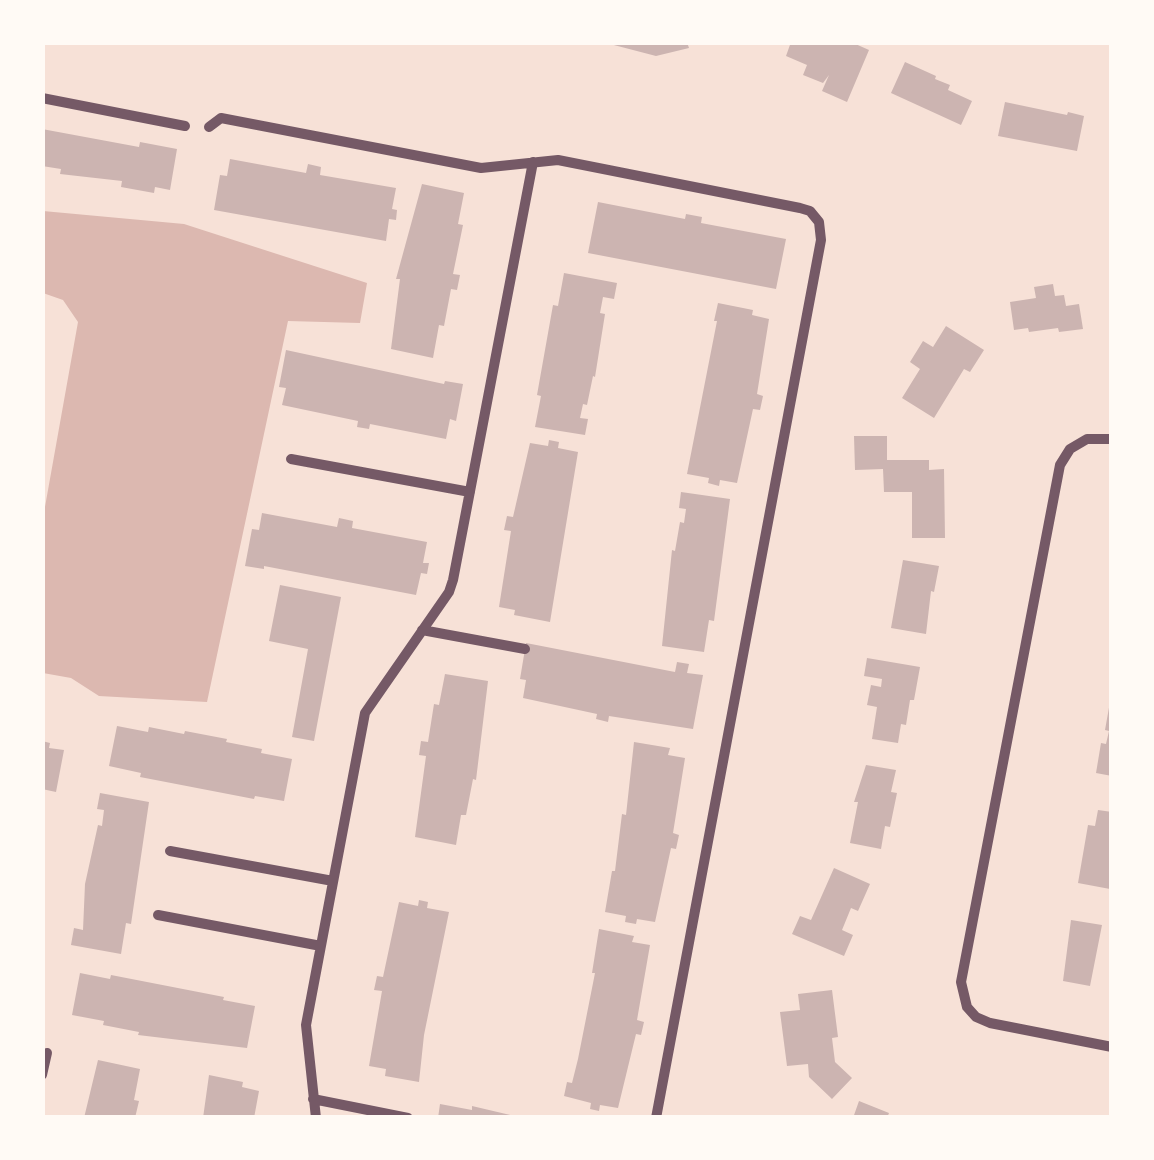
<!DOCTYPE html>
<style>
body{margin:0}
#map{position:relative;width:1154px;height:1160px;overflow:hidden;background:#f7e1d7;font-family:"Fira Sans Condensed",sans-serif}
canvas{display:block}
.frame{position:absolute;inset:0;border:45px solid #fffaf5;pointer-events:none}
</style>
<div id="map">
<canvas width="1154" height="1160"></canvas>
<div class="frame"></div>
</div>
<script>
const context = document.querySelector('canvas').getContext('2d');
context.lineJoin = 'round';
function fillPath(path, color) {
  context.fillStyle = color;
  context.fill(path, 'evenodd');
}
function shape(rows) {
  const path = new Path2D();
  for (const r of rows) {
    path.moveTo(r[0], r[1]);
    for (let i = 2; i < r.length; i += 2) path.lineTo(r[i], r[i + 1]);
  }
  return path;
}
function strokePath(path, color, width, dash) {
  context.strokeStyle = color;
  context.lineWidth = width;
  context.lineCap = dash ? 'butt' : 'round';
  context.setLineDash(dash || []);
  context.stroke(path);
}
const water = shape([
 [43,211,184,224,367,283,360,323,288,321,207,702,99,696,71,678,43,673,43,518,78,322,63,300,43,293]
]);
const building = shape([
 [687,42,689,48,656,56,610,44],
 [791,42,851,42,869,50,847,102,822,91,829,75,823,83,803,75,807,65,786,56],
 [905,62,936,76,935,79,950,85,948,90,972,101,961,125,891,93],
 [1005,102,1067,115,1068,112,1084,116,1077,151,998,136],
 [42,129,139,147,140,142,177,149,170,190,155,187,154,193,121,187,122,181,60,174,61,169,42,166],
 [230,159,306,173,308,164,321,167,320,175,396,188,392,209,397,210,396,220,389,219,386,241,214,210,220,175,227,176],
 [422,184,464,193,458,224,463,225,453,274,460,275,457,290,451,289,444,326,439,325,433,358,391,349,400,279,396,279],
 [598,202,685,219,686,214,702,217,701,223,786,239,776,289,588,253],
 [564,273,617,283,614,299,603,297,600,313,605,314,595,377,593,376,587,405,583,404,580,418,588,419,585,435,535,427,541,396,537,395,553,305,558,306],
 [1053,284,1055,296,1064,295,1066,306,1079,304,1083,329,1059,332,1058,328,1029,332,1028,328,1014,330,1010,302,1036,298,1034,287],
 [718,303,753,310,752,315,769,319,757,394,763,396,760,410,753,409,737,483,720,480,719,486,708,483,709,478,687,474,717,321,714,321],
 [946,326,984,350,970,372,964,369,934,418,902,398,920,369,910,362,923,341,933,347],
 [286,350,444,384,445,381,463,384,456,421,450,419,446,439,370,424,369,429,357,427,358,421,282,405,286,388,279,387],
 [854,436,887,436,887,460,929,460,929,470,944,469,945,538,912,538,912,492,884,492,883,469,855,470],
 [549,440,559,442,558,448,578,452,550,622,514,615,515,610,499,607,511,531,504,530,507,516,513,517,530,443,548,446],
 [681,492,730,499,714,621,709,620,704,652,662,646,672,550,675,551,680,522,684,523,686,509,679,508],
 [262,513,337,527,339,518,353,521,352,528,427,542,423,563,429,563,427,574,421,573,416,595,264,566,264,569,245,566,252,529,259,530],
 [903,560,939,566,934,592,931,591,926,634,891,628],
 [280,585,341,597,314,741,292,737,308,649,269,641],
 [526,643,675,672,677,662,689,664,687,673,703,675,693,729,609,716,608,722,596,719,597,714,523,698,526,680,520,679],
 [867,658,920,667,914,700,910,700,906,725,901,724,898,743,872,739,877,707,867,705,871,685,881,687,882,679,864,676],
 [445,674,488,681,476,780,473,779,466,815,461,815,456,845,415,837,426,756,419,755,421,741,428,742,434,704,439,705],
 [1110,702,1112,703,1112,776,1096,773,1101,743,1106,744,1109,731,1105,730],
 [117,726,148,732,149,727,184,734,185,731,227,739,226,742,262,749,261,753,292,759,284,801,255,796,254,799,140,777,141,773,109,766],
 [42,741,50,743,49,748,64,750,56,792,42,789],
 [634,742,670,748,668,755,685,758,673,833,679,835,676,849,671,848,655,922,637,919,636,924,625,922,626,916,605,912,612,871,615,871,622,814,626,815],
 [866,765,896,770,891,792,897,793,890,827,885,826,881,849,850,843,858,802,854,802],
 [100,793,149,802,131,924,126,923,121,954,71,945,74,928,83,930,85,884,98,825,102,826,104,810,97,809],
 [1098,810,1112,812,1110,889,1078,883,1088,825,1095,826],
 [834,868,870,884,858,911,851,908,842,930,853,935,844,956,792,934,800,916,811,920],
 [419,900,428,902,427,908,449,912,424,1035,419,1082,385,1076,386,1069,369,1066,382,991,374,990,377,976,383,977,399,902,418,906],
 [1071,920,1102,925,1090,986,1063,981],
 [599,929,634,936,632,942,650,945,637,1020,644,1022,641,1035,636,1034,618,1108,600,1105,599,1111,590,1109,591,1103,564,1096,567,1082,572,1083,578,1059,595,973,592,973],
 [80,973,110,979,111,975,224,997,223,1000,255,1006,247,1048,138,1035,139,1032,103,1025,104,1021,72,1015],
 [832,990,838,1037,832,1038,835,1062,852,1078,832,1099,809,1077,808,1064,787,1066,780,1012,800,1010,798,994],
 [98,1060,140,1069,134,1100,139,1101,135,1118,84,1118],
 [209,1075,243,1082,242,1087,259,1091,254,1118,203,1118],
 [859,1101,889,1113,887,1118,853,1118],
 [440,1104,472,1110,472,1106,523,1118,438,1118]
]);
const minor = shape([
 [42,98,185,126],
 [209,127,221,118,481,168,558,160,800,208,810,211,819,222,821,240,656,1118],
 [1112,439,1087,439,1070,449,1060,465,961,982,967,1007,976,1017,990,1023,1112,1047],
 [291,459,470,492],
 [422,630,525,649],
 [170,851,333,881],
 [158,915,321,946],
 [42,1075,47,1053],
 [313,1099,408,1118],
 [316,1118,306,1025,365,713,449,592,453,580,533,162]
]);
fillPath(water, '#dcb8b0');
fillPath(building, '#ccb4b1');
strokePath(minor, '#755966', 10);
</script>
